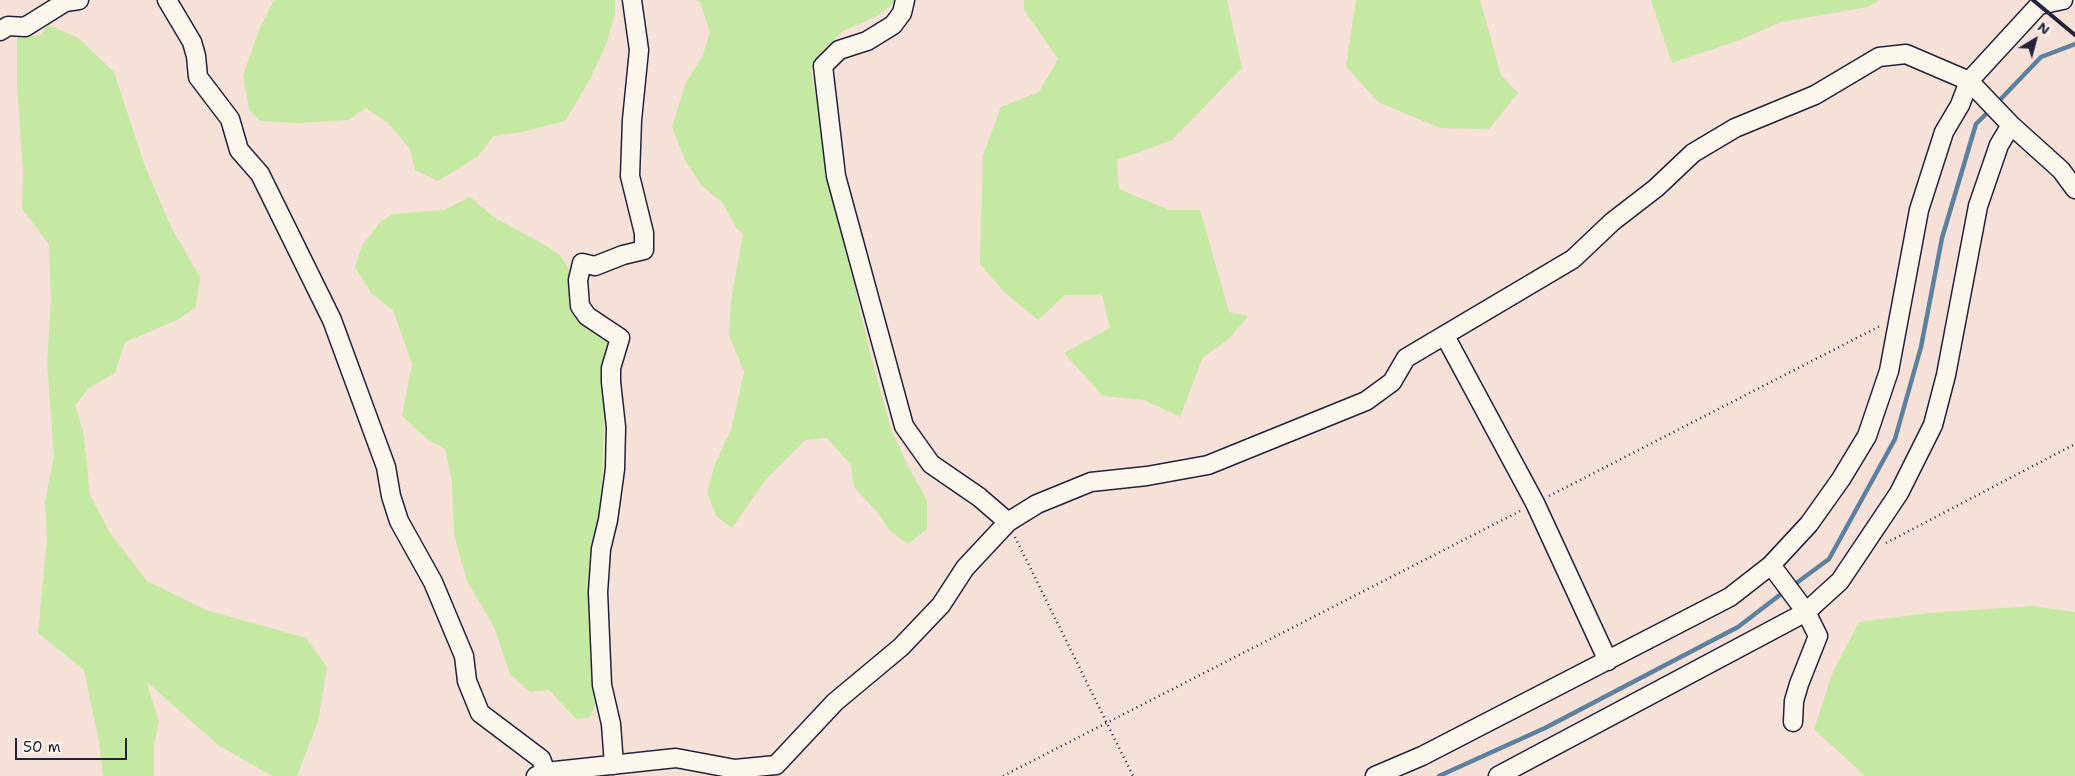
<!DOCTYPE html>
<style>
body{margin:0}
#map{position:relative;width:2075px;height:776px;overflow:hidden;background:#f5e1d7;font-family:"Shantell Sans",sans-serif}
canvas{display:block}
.north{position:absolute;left:2010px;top:15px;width:50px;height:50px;-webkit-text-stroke:4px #fbf7ec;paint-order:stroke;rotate:37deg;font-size:14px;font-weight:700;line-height:20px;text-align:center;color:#22223b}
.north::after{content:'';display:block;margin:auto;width:18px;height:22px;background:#22223b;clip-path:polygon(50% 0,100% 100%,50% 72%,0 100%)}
.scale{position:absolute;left:15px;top:738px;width:112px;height:22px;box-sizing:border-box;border:2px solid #22223b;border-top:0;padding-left:6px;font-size:15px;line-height:18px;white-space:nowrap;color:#22223b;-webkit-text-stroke:4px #fbf7ec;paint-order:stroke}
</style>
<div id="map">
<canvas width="2075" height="776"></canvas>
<div class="north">N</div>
<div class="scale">50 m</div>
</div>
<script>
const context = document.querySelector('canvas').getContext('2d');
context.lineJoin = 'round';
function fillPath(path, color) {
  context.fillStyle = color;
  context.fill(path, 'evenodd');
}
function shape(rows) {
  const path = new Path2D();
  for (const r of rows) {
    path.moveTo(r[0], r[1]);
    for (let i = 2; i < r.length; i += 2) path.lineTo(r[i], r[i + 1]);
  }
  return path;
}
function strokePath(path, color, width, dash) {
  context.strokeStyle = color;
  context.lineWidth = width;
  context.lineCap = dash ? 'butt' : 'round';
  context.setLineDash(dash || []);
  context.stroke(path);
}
const green = shape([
 [274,0,615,0,615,14,606,45,590,79,565,121,522,132,494,136,477,157,438,181,415,170,410,149,388,123,366,108,348,120,297,123,260,121,249,109,243,75,260,28],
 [696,0,894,0,893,4,875,17,843,31,824,49,811,68,820,119,859,307,872,360,891,429,907,464,927,500,927,529,908,544,890,531,878,513,854,487,851,465,827,438,805,440,766,479,732,528,716,516,707,492,715,464,732,427,744,372,729,335,731,301,743,234,736,227,722,202,701,185,685,160,672,127,685,84,702,57,710,32,700,2],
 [1024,0,1227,0,1242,68,1172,140,1117,160,1119,189,1169,210,1200,210,1229,312,1248,316,1230,338,1203,357,1180,417,1144,400,1103,396,1064,353,1110,328,1102,295,1065,295,1038,320,1005,293,980,264,983,155,1001,107,1039,92,1058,59,1024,10],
 [1356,0,1480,0,1501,75,1518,93,1489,129,1440,128,1378,102,1346,66],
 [1651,0,1879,0,1868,7,1781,22,1742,39,1672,63],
 [48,25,77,37,114,72,145,166,172,229,200,277,196,307,177,320,125,342,115,373,89,388,75,405,84,436,90,495,110,533,147,581,206,610,306,638,327,667,318,721,297,776,272,776,218,745,146,681,159,721,154,745,154,776,103,776,99,742,84,670,38,633,47,539,45,501,54,456,47,363,51,300,49,245,22,208,23,172,17,86,17,37,41,35],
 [470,197,495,218,545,245,561,256,569,270,573,294,588,324,609,341,603,375,605,400,602,485,599,518,590,560,590,649,592,681,597,702,589,718,576,719,549,690,530,692,510,674,494,627,467,581,454,535,452,481,445,449,427,439,402,416,412,364,393,310,371,293,355,267,362,246,380,222,393,214,444,210],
 [2032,606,2075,612,2075,776,1865,776,1814,729,1832,674,1859,622,1929,613]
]);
const stream = shape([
 [1996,104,2041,57,2075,44],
 [1791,587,1829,559,1895,439,1921,347,1942,238,1976,124,1991,109],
 [1439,776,1545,728,1738,627,1785,591]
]);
const path = shape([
 [1549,496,1880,326],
 [1015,537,1133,776],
 [1886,543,2075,444],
 [1003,776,1522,510]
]);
const minor = shape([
 [167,0,192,42,196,56,198,77,230,119,239,150,260,174,332,320,386,467,391,496,399,521,433,582,464,656,467,681,480,713,541,759,546,772],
 [905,0,902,13,893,25,867,41,839,50,823,66,836,176,904,426,931,464,979,497,1008,522],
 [0,31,8,26,25,27,65,2,79,0],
 [1445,336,1535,503,1608,661],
 [1771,565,1806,612,1818,636,1799,684,1794,701,1793,722],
 [614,765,611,724,602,685,598,592,601,549,608,520,615,469,616,427,611,382,611,368,620,338,587,316,580,306,578,280,582,263,595,266,623,255,644,250,644,233,630,176,632,120,639,50,632,0],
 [536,776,546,772,676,758,735,769,776,765,835,702,901,647,941,605,965,568,1008,522,1037,504,1091,482,1147,476,1208,465,1366,401,1392,382,1406,358,1573,259,1612,222,1656,188,1693,153,1735,128,1815,95,1879,57,1906,54,1969,81,2011,125,2061,170,2075,189],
 [1375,776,1422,756,1730,597,1771,565,1809,524,1841,479,1867,436,1889,371,1919,210,1944,132,1960,105,1969,81,2039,5,2063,0],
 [1498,776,1806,612,1840,581,1899,493,1933,425,1946,375,1978,206,1999,145,2011,125]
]);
const rail = shape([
 [2033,0,2075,35]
]);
fillPath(green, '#c5e8a2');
strokePath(stream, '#5c819f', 4.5);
strokePath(minor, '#22223b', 21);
strokePath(path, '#22223b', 2.5, [1, 4]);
strokePath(minor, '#fbf7ec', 18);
strokePath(rail, '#22223b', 4);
</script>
